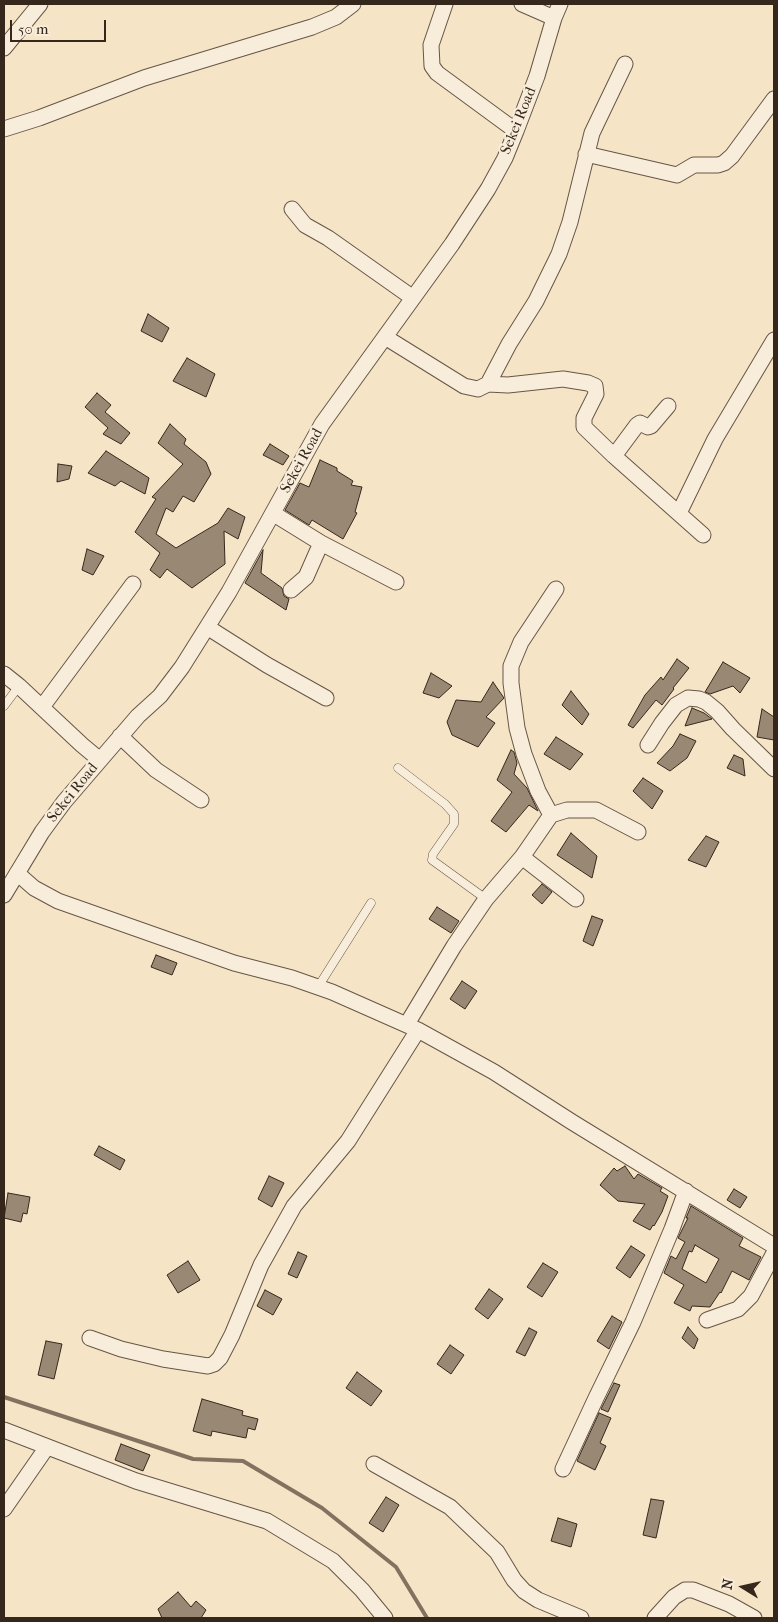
<!DOCTYPE html>
<style>
body{margin:0}
#map{position:relative;width:778px;height:1622px;overflow:hidden;background:#f5e4c6;font-family:"IM FELL French Canon",serif}
canvas{display:block}
.frame{position:absolute;inset:0;border:5px solid #36271c;pointer-events:none}
.north{position:absolute;left:718px;top:1562px;width:50px;height:50px;-webkit-text-stroke:4px #f8edda;paint-order:stroke;rotate:280deg;font-size:14px;font-weight:700;line-height:20px;text-align:center;color:#36271c}
.north::after{content:'';display:block;margin:auto;width:18px;height:22px;background:#36271c;clip-path:polygon(50% 0,100% 100%,50% 72%,0 100%)}
.scale{position:absolute;left:10px;top:20px;width:96px;height:22px;box-sizing:border-box;border:2px solid #36271c;border-top:0;padding-left:6px;font-size:15px;line-height:18px;white-space:nowrap;color:#36271c;-webkit-text-stroke:4px #f8edda;paint-order:stroke}
</style>
<div id="map">
<canvas width="778" height="1622"></canvas>
<div class="frame"></div>
<div class="north">N</div>
<div class="scale">50 m</div>
</div>
<script>
const context = document.querySelector('canvas').getContext('2d');
context.lineJoin = 'round';
function shape(rows) {
  const path = new Path2D();
  for (const r of rows) {
    path.moveTo(r[0], r[1]);
    for (let i = 2; i < r.length; i += 2) path.lineTo(r[i], r[i + 1]);
  }
  return path;
}
function strokePath(path, color, width, dash) {
  context.strokeStyle = color;
  context.lineWidth = width;
  context.lineCap = dash ? 'butt' : 'round';
  context.setLineDash(dash || []);
  context.stroke(path);
}
function fillPath(path, color) {
  context.fillStyle = color;
  context.fill(path, 'evenodd');
}
function drawText(font, color, halo, rows, align = 'center') {
  context.font = font + ' "IM FELL French Canon",serif';
  context.lineWidth = 4.5;
  context.setLineDash([]);
  context.textBaseline = 'middle';
  context.strokeStyle = halo;
  context.fillStyle = color;
  for (const [text, x, y, turn = 0] of rows) {
    context.save();
    context.translate(x, y);
    context.rotate((+turn || 0) * Math.PI / 180);
    context.textAlign = isNaN(turn) ? turn : align;
    if (halo) context.strokeText(text, 0, 0);
    context.fillText(text, 0, 0);
    context.restore();
  }
}
const stream = shape([
 [4,1397,193,1459,243,1461,322,1508,396,1567,427,1618]
]);
const building = shape([
 [148,314,169,328,162,342,141,331,148,314],
 [187,358,215,374,206,397,173,381,187,358],
 [97,393,111,405,105,412,130,433,121,444,103,434,108,428,85,407,97,393],
 [170,424,186,439,184,444,206,462,211,474,194,502,183,496,173,512,166,508,156,534,176,548,218,523,228,508,245,517,238,539,224,531,225,564,192,588,167,569,160,578,150,570,160,553,135,532,156,499,152,497,183,464,158,443,170,424],
 [270,444,289,456,283,465,263,455,270,444],
 [106,451,149,478,145,494,121,481,115,486,88,473,106,451],
 [320,460,337,468,337,471,353,481,351,485,362,487,355,512,357,513,343,539,312,520,309,525,285,510,300,483,309,487,320,460],
 [58,464,72,466,69,479,57,482,58,464],
 [87,549,104,556,93,575,82,570,87,549],
 [263,550,261,573,282,588,284,596,289,599,286,610,245,583,263,550],
 [677,659,689,668,673,688,674,689,662,705,656,700,633,728,628,725,645,695,661,677,663,680,677,659],
 [723,662,750,678,740,693,733,686,710,694,705,692,723,662],
 [431,673,452,686,439,698,423,693,431,673],
 [493,682,504,698,486,717,495,723,478,747,452,735,447,722,456,700,481,702,493,682],
 [571,691,589,714,582,725,562,705,571,691],
 [692,708,704,713,712,719,685,726,692,708],
 [762,709,774,717,774,740,757,737,762,709],
 [680,734,696,741,687,758,670,771,657,763,673,746,680,734],
 [556,737,583,754,570,770,544,754,556,737],
 [511,750,514,752,517,763,514,774,527,788,538,811,529,805,506,832,491,821,512,792,497,780,511,750],
 [734,755,743,759,745,776,727,768,734,755],
 [643,778,663,791,652,809,633,791,643,778],
 [571,833,597,856,592,878,557,855,571,833],
 [706,836,719,842,706,867,688,860,706,836],
 [542,884,552,892,542,904,532,895,542,884],
 [437,907,459,921,451,933,429,919,437,907],
 [592,916,603,920,593,946,583,941,592,916],
 [156,955,177,963,172,975,151,967,156,955],
 [462,981,477,991,465,1009,450,999,462,981],
 [99,1146,125,1160,120,1170,94,1155,99,1146],
 [625,1166,634,1179,638,1174,662,1188,660,1191,668,1196,662,1212,654,1226,653,1225,650,1230,633,1221,645,1204,618,1201,600,1185,614,1168,617,1171,625,1166],
 [269,1176,284,1183,272,1207,258,1199,269,1176],
 [734,1189,747,1197,740,1208,727,1200,734,1189],
 [8,1193,30,1197,27,1214,23,1213,21,1222,4,1218,8,1193],
 [691,1206,743,1238,739,1246,761,1257,749,1280,732,1271,721,1293,720,1292,710,1307,692,1306,690,1311,674,1303,684,1285,664,1273,671,1256,676,1259,685,1242,678,1238,688,1218,686,1218,691,1206],
 [695,1245,719,1259,706,1283,682,1269,689,1251,692,1252,695,1245],
 [631,1246,645,1255,630,1278,616,1268,631,1246],
 [298,1252,307,1256,297,1278,288,1274,298,1252],
 [188,1261,200,1280,178,1293,167,1275,188,1261],
 [543,1263,558,1272,542,1297,527,1287,543,1263],
 [489,1289,503,1299,488,1319,475,1309,489,1289],
 [265,1290,282,1299,273,1315,257,1306,265,1290],
 [612,1316,622,1322,609,1349,597,1341,612,1316],
 [688,1327,698,1339,694,1349,682,1338,688,1327],
 [529,1328,537,1332,525,1356,516,1352,529,1328],
 [46,1341,62,1344,54,1379,38,1375,46,1341],
 [450,1345,464,1355,451,1374,437,1364,450,1345],
 [357,1372,382,1391,371,1406,346,1388,357,1372],
 [614,1383,620,1385,608,1412,601,1409,614,1383],
 [202,1399,243,1411,242,1415,258,1419,255,1430,248,1428,246,1438,212,1431,211,1436,193,1431,202,1399],
 [599,1413,611,1418,600,1443,606,1446,595,1470,577,1461,599,1413],
 [121,1444,150,1455,143,1471,115,1460,121,1444],
 [386,1497,399,1505,383,1532,369,1523,386,1497],
 [651,1499,664,1501,656,1538,643,1535,651,1499],
 [558,1518,577,1524,571,1547,551,1541,558,1518],
 [178,1592,191,1607,196,1601,206,1610,201,1618,162,1618,158,1609,178,1592]
]);
const lane = shape([
 [4,706,19,686],
 [398,768,445,804,454,814,454,824,433,854,432,860,486,899],
 [318,987,371,903]
]);
const street = shape([
 [445,4,431,45,432,66,437,73,516,131],
 [522,4,554,18],
 [4,48,40,4],
 [4,129,39,118,144,78,312,27,336,17,353,4],
 [586,154,677,175,694,165,718,165,724,163,732,156,774,99],
 [292,209,305,225,328,238,413,298],
 [385,337,464,386,478,389,488,384,509,344,536,301,559,254,570,222,592,133,625,64],
 [488,384,508,385,563,379,588,383,595,386,596,394,584,418,584,427,614,456,703,535],
 [614,456,637,425,640,423,648,427,651,426,668,406],
 [679,513,715,439,774,340],
 [274,514,321,543,396,582],
 [291,590,306,577,321,543],
 [207,627,267,665,326,698],
 [4,674,19,686,82,745,100,760],
 [42,707,133,584],
 [120,736,156,770,201,800],
 [648,745,662,723,676,705,688,698,699,699,706,702,717,711,733,729,774,769],
 [551,815,538,791,524,754,517,728,511,683,511,666,521,642,556,589],
 [522,857,576,899],
 [17,873,34,888,58,901,234,963,292,978,332,992,418,1030,494,1072,572,1122,774,1246],
 [4,895,42,832,64,802,138,716,160,696,182,667,229,592,322,424,452,244,488,189,505,158,516,131,537,76,554,18,560,4],
 [407,1024,454,946,486,899,522,857,551,815,567,810,596,810,638,832],
 [707,1320,738,1309,751,1296,774,1253],
 [90,1338,121,1349,163,1359,208,1366,214,1364,220,1358,232,1335,261,1265,294,1206,348,1141,418,1030],
 [4,1430,136,1481,267,1521,333,1561,362,1590,385,1618],
 [374,1464,450,1507,497,1552,514,1580,524,1591,538,1600,581,1618],
 [563,1469,596,1398,633,1322,672,1229,686,1191],
 [4,1509,47,1447],
 [655,1618,674,1597,685,1590,693,1590,729,1604,754,1618]
]);
const streetNames = [
 ["Sekei Road",519,121,-68],
 ["Sekei Road",302,461,-61],
 ["Sekei Road",73,793,-51]
];
strokePath(stream, '#82725f', 4);
fillPath(building, '#998974');
strokePath(building, '#36271c', 1);
strokePath(lane, '#665646', 9);
strokePath(street, '#665646', 17);
strokePath(lane, '#f8edda', 8);
strokePath(street, '#f8edda', 15);
drawText('15px', '#36271c', '#f8edda', streetNames);
</script>
